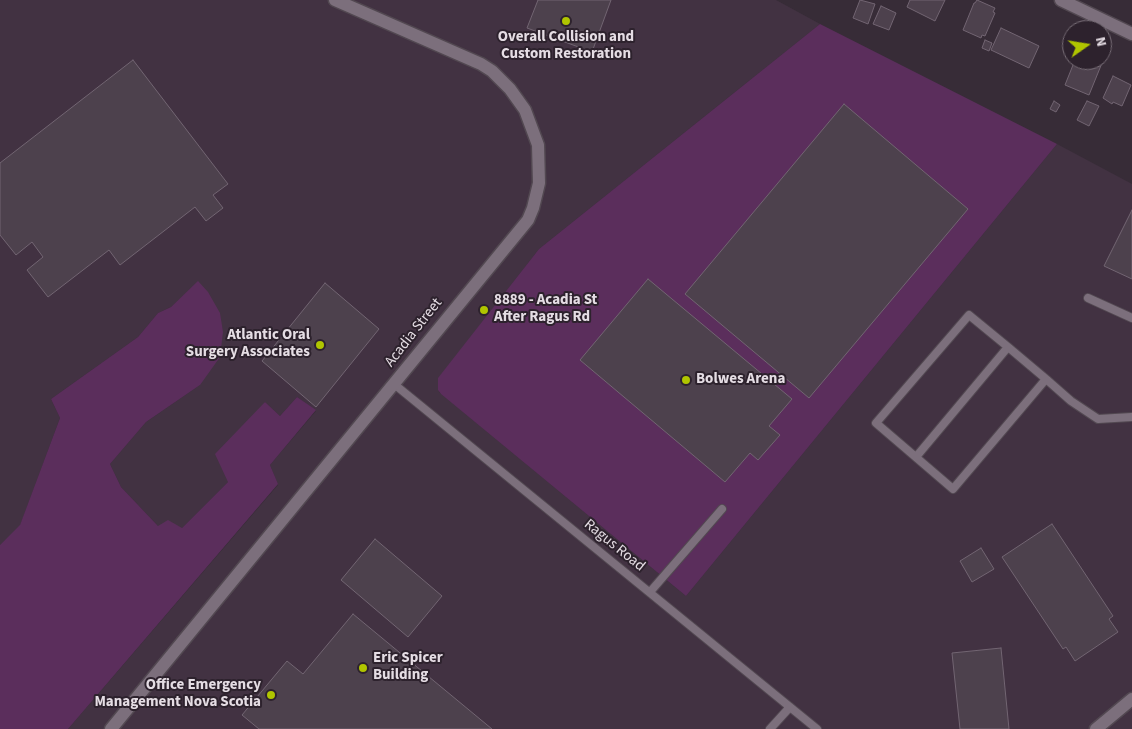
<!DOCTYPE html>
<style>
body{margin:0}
#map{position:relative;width:1132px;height:729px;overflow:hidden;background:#372c37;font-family:"Source Sans 3",sans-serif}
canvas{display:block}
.north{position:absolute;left:1062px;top:20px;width:50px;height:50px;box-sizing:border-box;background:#2d222d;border:1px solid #776d76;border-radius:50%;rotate:77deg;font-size:14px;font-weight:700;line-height:20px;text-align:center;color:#e5dde4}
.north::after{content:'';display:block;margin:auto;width:18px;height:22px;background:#b0c500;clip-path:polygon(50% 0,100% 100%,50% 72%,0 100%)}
</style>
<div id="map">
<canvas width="1132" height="729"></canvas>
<div class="north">N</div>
</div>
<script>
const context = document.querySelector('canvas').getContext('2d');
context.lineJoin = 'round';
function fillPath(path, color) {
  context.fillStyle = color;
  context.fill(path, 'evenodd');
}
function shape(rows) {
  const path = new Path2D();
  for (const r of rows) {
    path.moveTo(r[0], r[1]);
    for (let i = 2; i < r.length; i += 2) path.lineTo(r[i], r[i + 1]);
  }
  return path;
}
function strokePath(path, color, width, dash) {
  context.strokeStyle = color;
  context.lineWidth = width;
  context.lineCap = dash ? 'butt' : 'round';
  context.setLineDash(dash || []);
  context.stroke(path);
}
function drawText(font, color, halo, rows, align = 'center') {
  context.font = font + ' "Source Sans 3",sans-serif';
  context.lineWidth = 4;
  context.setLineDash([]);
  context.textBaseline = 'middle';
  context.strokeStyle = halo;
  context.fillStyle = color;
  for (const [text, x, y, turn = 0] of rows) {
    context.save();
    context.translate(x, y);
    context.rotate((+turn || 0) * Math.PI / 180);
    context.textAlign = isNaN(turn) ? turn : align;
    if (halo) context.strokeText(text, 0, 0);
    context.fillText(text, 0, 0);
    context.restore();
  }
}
const built = shape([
 [0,0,776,0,820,24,539,249,438,379,439,392,686,596,1057,144,1132,184,1132,729,68,729,278,485,270,465,316,411,297,397,280,416,265,402,228,482,182,528,158,526,121,487,110,464,146,422,200,385,198,282,171,307,158,313,138,337,51,399,60,418,20,526,0,545]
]);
const green = shape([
 [820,24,1057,144,686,596,441,394,438,390,438,378,539,249],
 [198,281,208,292,220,313,223,332,220,357,200,385,146,422,110,464,121,487,158,526,168,520,182,528,228,482,215,454,265,402,280,416,297,397,316,410,270,465,278,484,68,729,0,729,0,545,20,525,60,418,51,399,138,337,158,313,171,307]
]);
const building = shape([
 [538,0,611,0,592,52,527,28,538,0],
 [860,0,875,4,868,24,853,18,860,0],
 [910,0,945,0,935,21,907,7,910,0],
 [977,0,995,8,993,12,995,13,985,36,982,35,981,38,963,30,974,3,975,3,977,0],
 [881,6,896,13,889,30,873,24,881,6],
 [1001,28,1039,46,1029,68,991,50,1001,28],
 [985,40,992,43,989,51,982,48,985,40],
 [133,60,228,184,213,195,223,208,206,221,195,207,120,265,109,250,48,297,27,270,43,257,32,242,16,255,0,235,0,163,133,60],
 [1075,60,1095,60,1102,63,1089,95,1065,85,1075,60],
 [1113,76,1131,85,1122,106,1113,102,1112,104,1103,98,1113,76],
 [1054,101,1060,105,1056,112,1050,109,1054,101],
 [1087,101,1099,106,1089,126,1077,120,1087,101],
 [844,104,968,209,809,398,685,294,844,104],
 [1132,210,1132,279,1104,266,1132,210],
 [648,279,792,399,769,426,780,435,758,460,750,453,725,482,580,360,648,279],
 [325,283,379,329,316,407,262,361,325,283],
 [1052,524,1113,616,1109,619,1118,632,1075,661,1066,647,1063,649,1002,557,1052,524],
 [375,539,442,596,408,637,341,580,375,539],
 [981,548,994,569,972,582,960,561,981,548],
 [353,614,492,729,259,729,242,715,287,661,303,674,353,614],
 [1001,648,1009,729,960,729,952,653,1001,648]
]);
const service = shape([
 [1088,298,1132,318],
 [1046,379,953,489,876,423,969,315,1008,347,1046,379,1071,401,1098,419,1132,417],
 [394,384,817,729],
 [916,457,1008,347],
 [650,592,722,509],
 [770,729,790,707]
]);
const minor = shape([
 [1061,0,1132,34],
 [111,729,528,220,533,208,539,183,538,145,525,110,510,89,492,71,481,64,335,0],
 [1096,729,1132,699]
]);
const markers = [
 [566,21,5,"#b0c500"],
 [484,310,5,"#b0c500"],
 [320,345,5,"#b0c500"],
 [686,380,5,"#b0c500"],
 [363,668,5,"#b0c500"],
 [271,695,5,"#b0c500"]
];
const poiNames = [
 ["Overall Collision and",566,38,"center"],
 ["Custom Restoration",566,55,"center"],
 ["8889 - Acadia St",494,301],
 ["After Ragus Rd",494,318],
 ["Atlantic Oral",310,336,"right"],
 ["Surgery Associates",310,353,"right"],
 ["Bolwes Arena",696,380],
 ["Eric Spicer",373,659],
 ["Building",373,676],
 ["Office Emergency",261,686,"right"],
 ["Management Nova Scotia",261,703,"right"]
];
const streetNames = [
 ["Acadia Street",414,333,-52],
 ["Ragus Road",614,546,39]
];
fillPath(built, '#423242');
fillPath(green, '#5b2e5c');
fillPath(building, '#4d414d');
strokePath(building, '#726572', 1);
strokePath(service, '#524851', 10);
strokePath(minor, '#524851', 15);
strokePath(service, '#7c6f7c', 8);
strokePath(minor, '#7c6f7c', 12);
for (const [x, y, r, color] of markers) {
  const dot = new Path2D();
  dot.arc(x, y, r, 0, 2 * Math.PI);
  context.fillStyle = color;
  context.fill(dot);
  strokePath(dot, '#2d222d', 2);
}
drawText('bold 15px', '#e5dde4', '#2d222d', poiNames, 'left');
drawText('15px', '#e5dde4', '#2d222d', streetNames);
</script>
